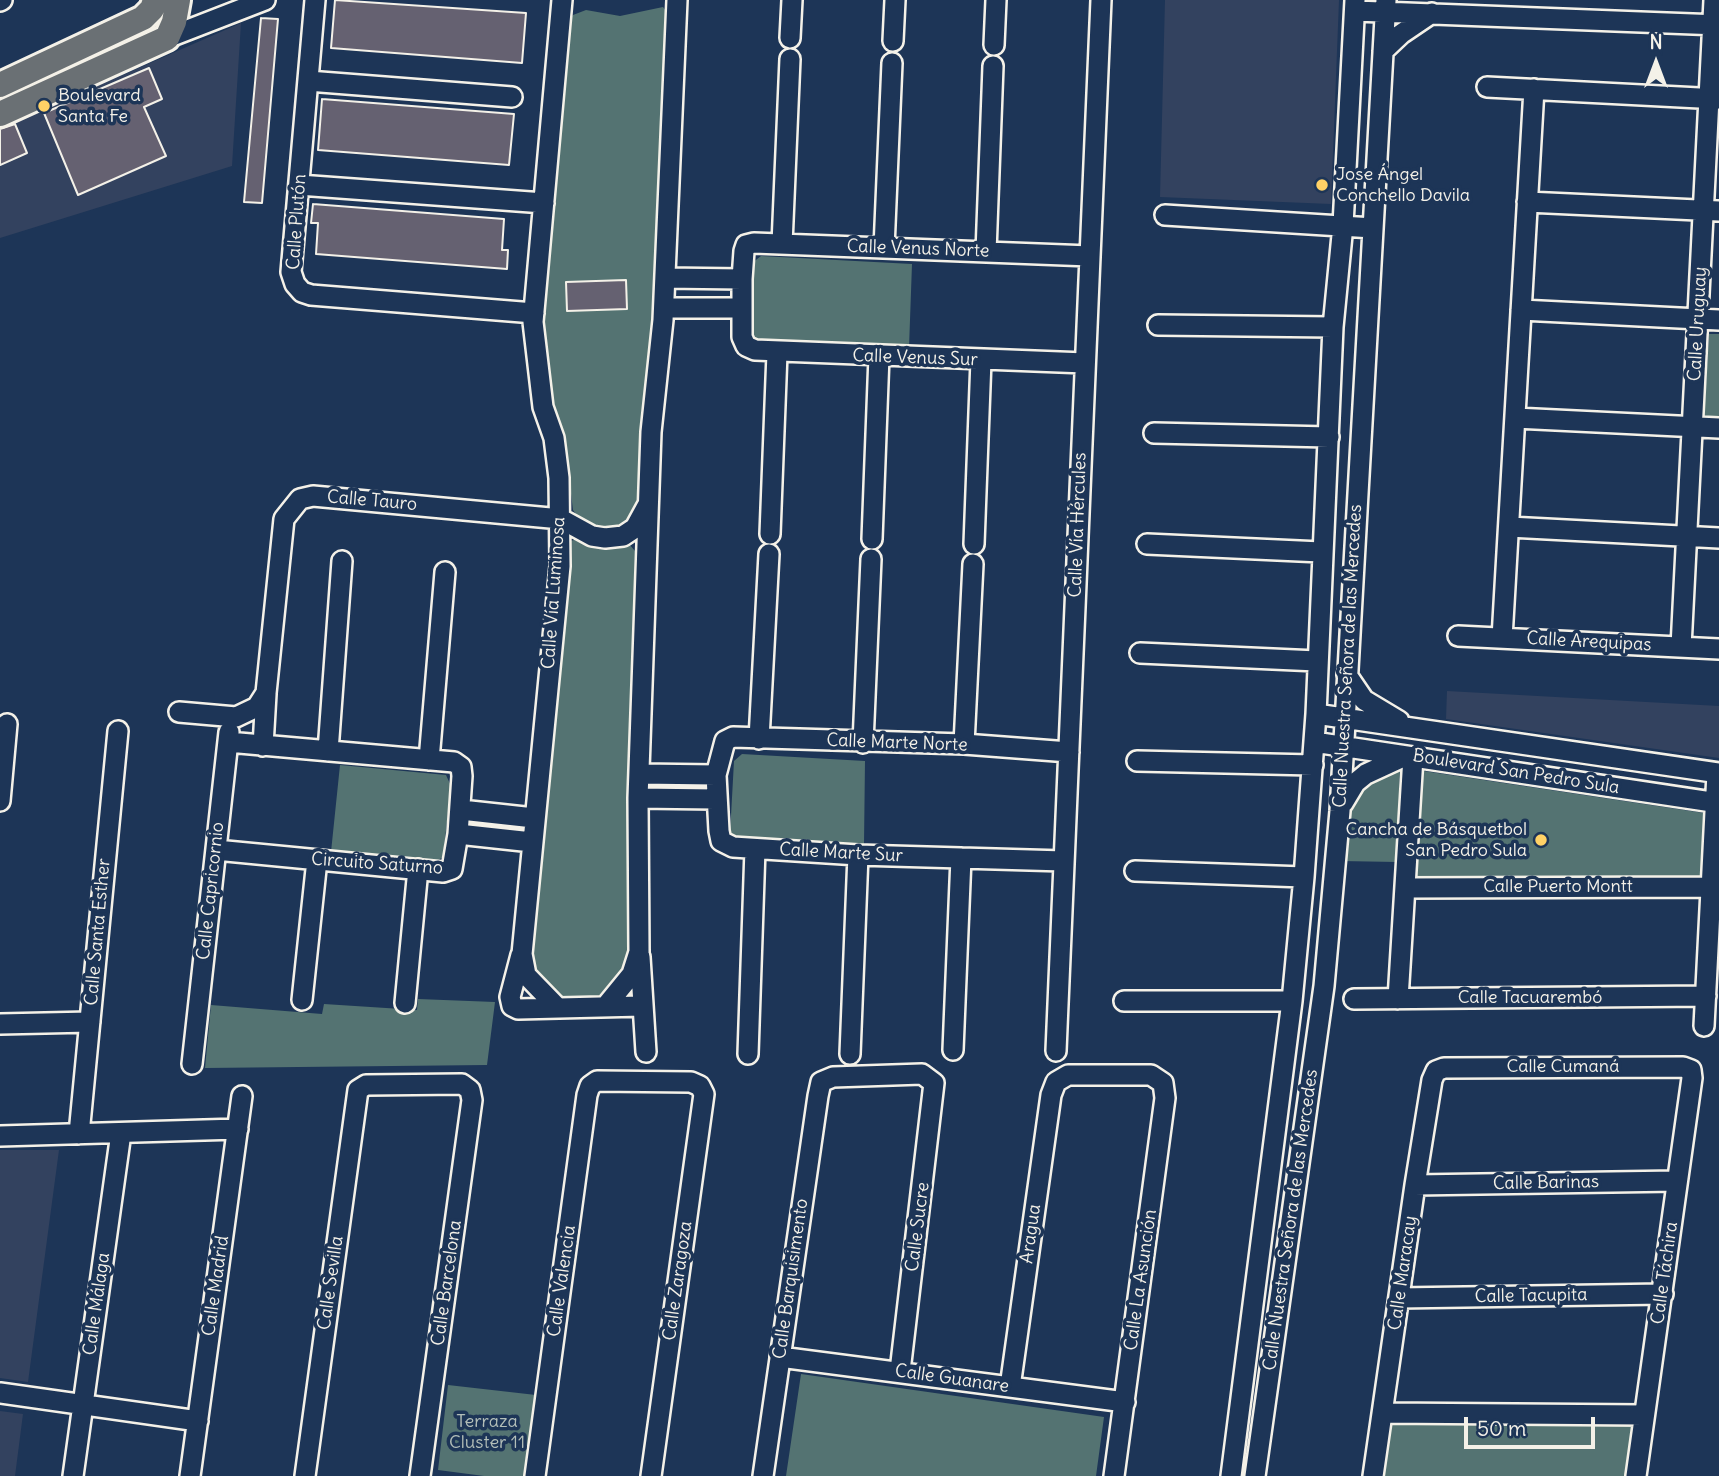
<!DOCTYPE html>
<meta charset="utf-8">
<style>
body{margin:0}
#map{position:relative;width:1719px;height:1476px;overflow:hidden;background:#1d3557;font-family:Delius,sans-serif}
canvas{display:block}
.north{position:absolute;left:1621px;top:28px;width:70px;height:70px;-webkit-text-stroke:5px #1d3557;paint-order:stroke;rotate:0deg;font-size:19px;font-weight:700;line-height:28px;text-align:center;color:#f4f1e8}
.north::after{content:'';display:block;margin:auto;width:24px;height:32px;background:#f4f1e8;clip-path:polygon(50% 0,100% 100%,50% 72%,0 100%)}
.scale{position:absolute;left:1464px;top:1417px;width:131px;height:32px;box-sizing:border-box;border:4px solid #f4f1e8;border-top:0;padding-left:9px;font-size:21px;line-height:24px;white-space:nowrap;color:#f4f1e8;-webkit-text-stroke:5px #1d3557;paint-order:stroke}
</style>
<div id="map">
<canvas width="1719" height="1476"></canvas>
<div class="north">N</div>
<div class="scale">50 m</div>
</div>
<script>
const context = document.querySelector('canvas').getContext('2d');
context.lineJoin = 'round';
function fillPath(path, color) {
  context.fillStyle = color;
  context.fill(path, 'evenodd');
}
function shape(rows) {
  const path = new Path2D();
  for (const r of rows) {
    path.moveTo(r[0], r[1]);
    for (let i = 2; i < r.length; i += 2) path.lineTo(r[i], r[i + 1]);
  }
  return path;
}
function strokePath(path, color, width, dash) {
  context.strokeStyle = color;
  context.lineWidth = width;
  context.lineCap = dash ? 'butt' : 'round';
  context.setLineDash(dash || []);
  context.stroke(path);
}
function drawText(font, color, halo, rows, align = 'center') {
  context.font = font + ' Delius,sans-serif';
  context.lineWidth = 7;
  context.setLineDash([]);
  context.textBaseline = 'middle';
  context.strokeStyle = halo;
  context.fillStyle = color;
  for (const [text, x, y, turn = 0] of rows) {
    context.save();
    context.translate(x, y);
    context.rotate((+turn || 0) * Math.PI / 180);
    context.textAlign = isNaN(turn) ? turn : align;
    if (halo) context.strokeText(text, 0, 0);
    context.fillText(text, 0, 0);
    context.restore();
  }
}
const built = shape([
 [1165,0,1339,0,1331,204,1160,197],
 [241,23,232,166,0,238,0,129],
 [1447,691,1719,706,1719,758,1446,719],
 [0,1150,59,1150,28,1382,0,1378],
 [0,1411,23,1414,15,1476,0,1476]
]);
const green = shape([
 [663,7,669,15,658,279,638,509,625,529,601,532,580,520,573,510,564,437,547,399,540,323,564,24,573,15,586,10,620,16],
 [761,256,912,264,909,348,757,342,749,336,752,263],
 [1709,334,1719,334,1719,418,1704,417],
 [578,539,604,548,629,544,635,551,630,961,602,999,556,999,538,982,528,954,570,541],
 [742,754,865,761,864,844,738,840,730,834,734,761],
 [340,765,446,775,451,786,443,857,434,863,331,852],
 [1400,770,1397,862,1340,861,1349,803,1380,777],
 [1417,770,1704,813,1701,880,1412,879],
 [418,999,495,1002,487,1065,205,1068,211,1005,322,1014,324,1004,417,1010],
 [801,1374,1104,1417,1096,1476,786,1476],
 [448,1385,536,1395,526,1476,484,1476,438,1470],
 [1384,1414,1643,1415,1635,1476,1374,1476]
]);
const building = shape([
 [335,0,526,13,522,63,331,48,335,0],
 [261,18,278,19,262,203,244,202,261,18],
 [149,68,162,99,144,107,166,156,78,195,44,113,149,68],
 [322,99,514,114,509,165,318,150,322,99],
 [15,124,27,153,0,165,0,129,15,124],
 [313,204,504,219,502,250,508,250,507,269,316,254,318,223,311,223,313,204],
 [626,280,627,309,567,311,566,282,626,280]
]);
const minor = shape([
 [315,0,291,272,295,284,302,292,311,295,534,313],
 [0,1,2,0],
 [1355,11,1719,25],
 [167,38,265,0],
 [790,38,792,0],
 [893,41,895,0],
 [994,45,996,0],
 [1383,51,1401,34,1432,13],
 [308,81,512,97],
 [1487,87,1719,99],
 [299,185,544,203],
 [1527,202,1719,211],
 [1165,215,1373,228],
 [782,244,790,59],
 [884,248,892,63],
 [986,252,993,66],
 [665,278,742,279],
 [664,308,741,308],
 [1521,310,1719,320],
 [1158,325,1333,327],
 [1085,363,755,350,746,346,742,337,742,279,744,251,746,245,754,243,1090,256],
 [1515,418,1719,428],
 [1154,433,1329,437],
 [1509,527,1719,538],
 [770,534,777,353],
 [872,539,879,356],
 [974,544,981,360],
 [1147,544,1321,552],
 [1458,636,1719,649],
 [1502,638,1534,89],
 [1681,647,1714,0],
 [1140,653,1317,661],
 [1347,675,1364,700,1399,721],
 [179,712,236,717,257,707,266,693,284,519,300,499,313,496,561,519,592,536,605,538,623,536,635,528,647,506],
 [1316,714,1719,773],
 [759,739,769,554],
 [1314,742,1719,803],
 [863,743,871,559],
 [964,744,973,564],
 [263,746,266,694],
 [328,751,342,561],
 [429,760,445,572],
 [1137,761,1313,765],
 [640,774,716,775],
 [638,798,715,799],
 [0,801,7,724],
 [1343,803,1355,783,1366,774,1405,756],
 [461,810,534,818],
 [458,834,532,842],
 [216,850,443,872,452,869,458,834,462,776,461,767,454,762,228,742],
 [1064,861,858,855,733,847,721,841,719,831,716,775,725,741,733,737,964,744,1069,752],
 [1135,871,1304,877],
 [1405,888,1712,887],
 [521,955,510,997,512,1006,518,1009,642,1006],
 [640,957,646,1052],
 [1354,999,1706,996],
 [1398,999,1413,757],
 [302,1000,317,860],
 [1124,1001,1292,1001],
 [405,1003,418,869],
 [605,1007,632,974,639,952,638,798,651,432,663,320,677,0],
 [558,1008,526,975,522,954,560,566,559,478,554,438,543,407,533,322,562,0],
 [0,1024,90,1022],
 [1704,1026,1717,773],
 [953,1050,961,858],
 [1056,1051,1101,0],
 [748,1054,755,849],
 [850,1054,858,855],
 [192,1064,229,732],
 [79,1134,118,731],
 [0,1136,238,1129],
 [1415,1185,1677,1181],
 [1399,1298,1663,1294],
 [780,1357,1125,1402],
 [1010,1387,1051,1095,1056,1082,1068,1075,1151,1075,1163,1083,1165,1098,1114,1476],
 [0,1393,198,1421],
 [1384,1413,1644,1415],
 [73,1476,121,1133],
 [190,1476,242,1096],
 [305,1476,358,1090,366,1085,462,1084,470,1090,472,1100,420,1476],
 [535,1476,587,1095,590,1086,597,1081,691,1082,700,1086,704,1094,651,1476],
 [763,1476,818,1096,821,1082,833,1077,922,1074,934,1083,900,1371],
 [1231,1476,1292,1001,1304,877,1316,714,1333,327,1343,225,1355,0],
 [1255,1476,1324,986,1340,811,1386,0],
 [1373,1476,1415,1185,1432,1080,1436,1071,1444,1068,1683,1067,1691,1070,1692,1078,1636,1476]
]);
const major = shape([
 [0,85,143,18,152,9,155,0],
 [0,114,167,38,174,22,178,0]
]);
const markers = [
 [44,106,7,"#ffd166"],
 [1322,185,7,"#ffd166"],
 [1541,840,7,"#ffd166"]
];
const poiNames = [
 ["Boulevard",58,96],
 ["Santa Fe",58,117],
 ["Jose Ángel",1336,175],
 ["Conchello Davila",1336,196],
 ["Cancha de Básquetbol",1527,830,"right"],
 ["San Pedro Sula",1527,851,"right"]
];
const streetNames = [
 ["Calle Plutón",297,222,-86],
 ["Calle Venus Norte",918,249,2],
 ["Calle Uruguay",1698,324,-87],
 ["Calle Venus Sur",915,358,2],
 ["Calle Tauro",372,501,5],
 ["Calle Vía Hércules",1078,525,-88],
 ["Calle Vía Luminosa",554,593,-86],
 ["Calle Arequipas",1589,642,3],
 ["Calle Nuestra Señora de las Mercedes",1348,656,-87],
 ["Calle Marte Norte",897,743,2],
 ["Boulevard San Pedro Sula",1516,772,9],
 ["Calle Marte Sur",841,853,3],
 ["Circuito Saturno",377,864,4],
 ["Calle Puerto Montt",1558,887],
 ["Calle Capricornio",211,891,-84],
 ["Calle Santa Esther",98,932,-85],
 ["Calle Tacuarembó",1530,998],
 ["Calle Cumaná",1563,1067],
 ["Calle Barinas",1546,1183,-1],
 ["Calle Nuestra Señora de las Mercedes",1291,1220,-82],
 ["Calle Sucre",918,1227,-83],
 ["Aragua",1031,1234,-82],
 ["Calle Maracay",1403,1273,-82],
 ["Calle Táchira",1665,1273,-82],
 ["Calle Barquisimento",791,1279,-82],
 ["Calle La Asunción",1141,1280,-82],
 ["Calle Valencia",562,1281,-82],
 ["Calle Zaragoza",678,1281,-82],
 ["Calle Sevilla",331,1283,-82],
 ["Calle Barcelona",447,1283,-82],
 ["Calle Madrid",216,1286,-82],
 ["Calle Tacupita",1531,1296,-1],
 ["Calle Málaga",97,1304,-82],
 ["Calle Guanare",952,1379,8]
];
const parkNames = [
 ["Terraza",487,1422],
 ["Cluster 11",487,1443]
];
fillPath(built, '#33425f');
fillPath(green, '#547372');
fillPath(building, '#656171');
strokePath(building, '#f4f1e8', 2);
strokePath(minor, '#f4f1e8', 24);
strokePath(major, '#f4f1e8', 30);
strokePath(minor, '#1d3557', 19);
strokePath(major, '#6a7074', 24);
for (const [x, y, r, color] of markers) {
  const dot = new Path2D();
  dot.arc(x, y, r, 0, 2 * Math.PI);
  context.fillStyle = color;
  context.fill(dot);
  strokePath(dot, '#1d3557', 2.5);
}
drawText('18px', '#f4f1e8', '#1d3557', poiNames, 'left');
drawText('18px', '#f4f1e8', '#1d3557', streetNames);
drawText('18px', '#b4bfb9', '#1d3557', parkNames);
</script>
